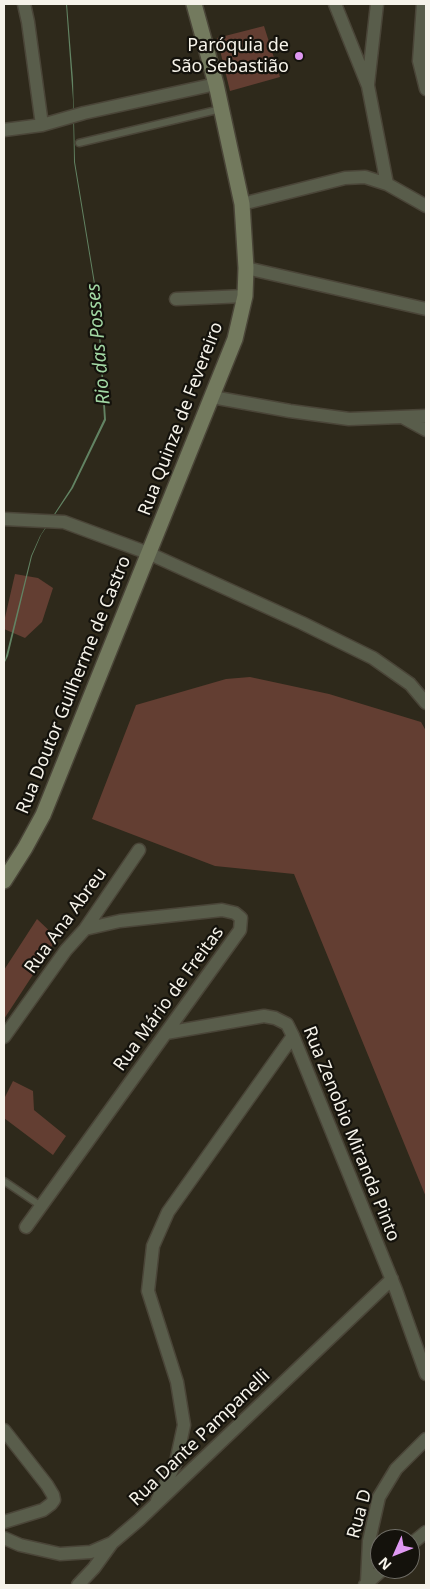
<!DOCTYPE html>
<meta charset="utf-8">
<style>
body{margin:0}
#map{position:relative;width:430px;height:1589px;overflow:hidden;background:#2e291b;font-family:"Noto Sans",sans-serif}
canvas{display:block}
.frame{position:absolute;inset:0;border:5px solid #f6f3ea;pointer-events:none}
.north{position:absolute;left:370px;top:1529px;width:50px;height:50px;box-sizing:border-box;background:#14120c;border:1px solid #6e6c65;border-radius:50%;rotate:226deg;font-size:14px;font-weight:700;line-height:20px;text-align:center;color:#f6f3ea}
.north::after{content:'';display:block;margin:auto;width:18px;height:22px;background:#df98f2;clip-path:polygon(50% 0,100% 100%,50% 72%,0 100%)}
</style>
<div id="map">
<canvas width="430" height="1589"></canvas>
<div class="frame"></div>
<div class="north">N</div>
</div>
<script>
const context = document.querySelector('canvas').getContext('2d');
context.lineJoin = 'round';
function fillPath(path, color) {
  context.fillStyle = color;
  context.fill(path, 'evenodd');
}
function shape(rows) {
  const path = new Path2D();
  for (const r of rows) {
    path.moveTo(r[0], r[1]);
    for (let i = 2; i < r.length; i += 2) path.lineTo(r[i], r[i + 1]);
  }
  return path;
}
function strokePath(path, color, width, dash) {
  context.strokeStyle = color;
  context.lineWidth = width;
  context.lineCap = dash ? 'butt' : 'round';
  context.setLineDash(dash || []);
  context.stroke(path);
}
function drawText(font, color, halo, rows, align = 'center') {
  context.font = font + ' "Noto Sans",sans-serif';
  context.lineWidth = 4.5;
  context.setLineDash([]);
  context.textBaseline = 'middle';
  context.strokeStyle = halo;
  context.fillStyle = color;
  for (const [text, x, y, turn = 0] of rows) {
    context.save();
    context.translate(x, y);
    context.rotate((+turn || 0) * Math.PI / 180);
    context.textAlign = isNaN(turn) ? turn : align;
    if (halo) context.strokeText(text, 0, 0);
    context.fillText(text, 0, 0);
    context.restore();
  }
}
const green = shape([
 [264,26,280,77,230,91,217,38],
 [15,574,38,578,53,588,42,622,25,638,4,629,4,622],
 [250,677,329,694,421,722,426,731,426,1197,294,874,215,866,92,819,136,705,226,679],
 [37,919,57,938,4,1019,4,970],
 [13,1081,33,1091,34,1110,66,1136,53,1155,4,1118,4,1099]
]);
const water = shape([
 [66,4,67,4,73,80,75,162,98,302,106,420,73,488,41,535,32,556,8,656,4,664,31,556,40,536,71,488,104,419,97,302,74,162,73,100]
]);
const service = shape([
 [79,143,221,109],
 [4,1181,41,1206]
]);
const minor = shape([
 [24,4,28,22,42,125],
 [335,4,368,86,387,184],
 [423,4,419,61,426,89],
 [368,84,377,4],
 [4,130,42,125,84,113,216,84],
 [242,204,345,178,365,177,387,184,426,206],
 [246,268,426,309],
 [176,299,245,296],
 [212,397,290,411,349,419,426,416],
 [404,418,426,430],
 [4,519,64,522,148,553,302,623,373,658,410,684,426,703],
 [166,1033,264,1016,275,1018,287,1024,293,1036,396,1290,426,1374],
 [4,1037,66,950,85,929,139,850],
 [26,1227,240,930,241,918,235,913,222,910,120,921,85,929],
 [4,1430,47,1485,53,1495,54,1500,51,1504,43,1510,4,1522],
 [157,1501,176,1462,184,1425,177,1382,148,1291,153,1246,168,1212,293,1036],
 [4,1538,20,1545,60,1554,91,1552,112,1543,139,1520,392,1279],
 [410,1545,426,1532],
 [367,1582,369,1541,379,1497,396,1469,426,1439],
 [78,1585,94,1568,112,1543],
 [365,1585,383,1569]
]);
const secondary = shape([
 [4,881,25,848,43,815,235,339,245,296,246,268,242,204,216,84,194,4]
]);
const markers = [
 [299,56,5,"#df98f2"]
];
const poiNames = [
 ["Paróquia de",289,46],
 ["São Sebastião",289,67]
];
const streetNames = [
 ["Rua Quinze de Fevereiro",181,419,-69],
 ["Rua Doutor Guilherme de Castro",74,685,-68],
 ["Rua Ana Abreu",66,921,-54],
 ["Rua Mário de Freitas",169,999,-54],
 ["Rua Zenobio Miranda Pinto",351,1134,68],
 ["Rua Dante Pampanelli",200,1438,-44],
 ["Rua D",360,1514,-75]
];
const waterNames = [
 ["Rio das Posses",99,344,-95]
];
fillPath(green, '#633e32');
fillPath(water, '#628363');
strokePath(service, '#4a4538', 9);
strokePath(minor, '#4a4538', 15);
strokePath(secondary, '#4a4538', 18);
strokePath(service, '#595d4b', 6);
strokePath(minor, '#595d4b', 12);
strokePath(secondary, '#737a5e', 15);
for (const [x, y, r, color] of markers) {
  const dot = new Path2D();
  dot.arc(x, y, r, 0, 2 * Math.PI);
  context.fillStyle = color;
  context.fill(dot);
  strokePath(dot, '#14120c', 2);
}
drawText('18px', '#f6f3ea', '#14120c', poiNames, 'right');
drawText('18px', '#f6f3ea', '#14120c', streetNames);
drawText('italic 19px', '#a2d8a4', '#14120c', waterNames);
</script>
